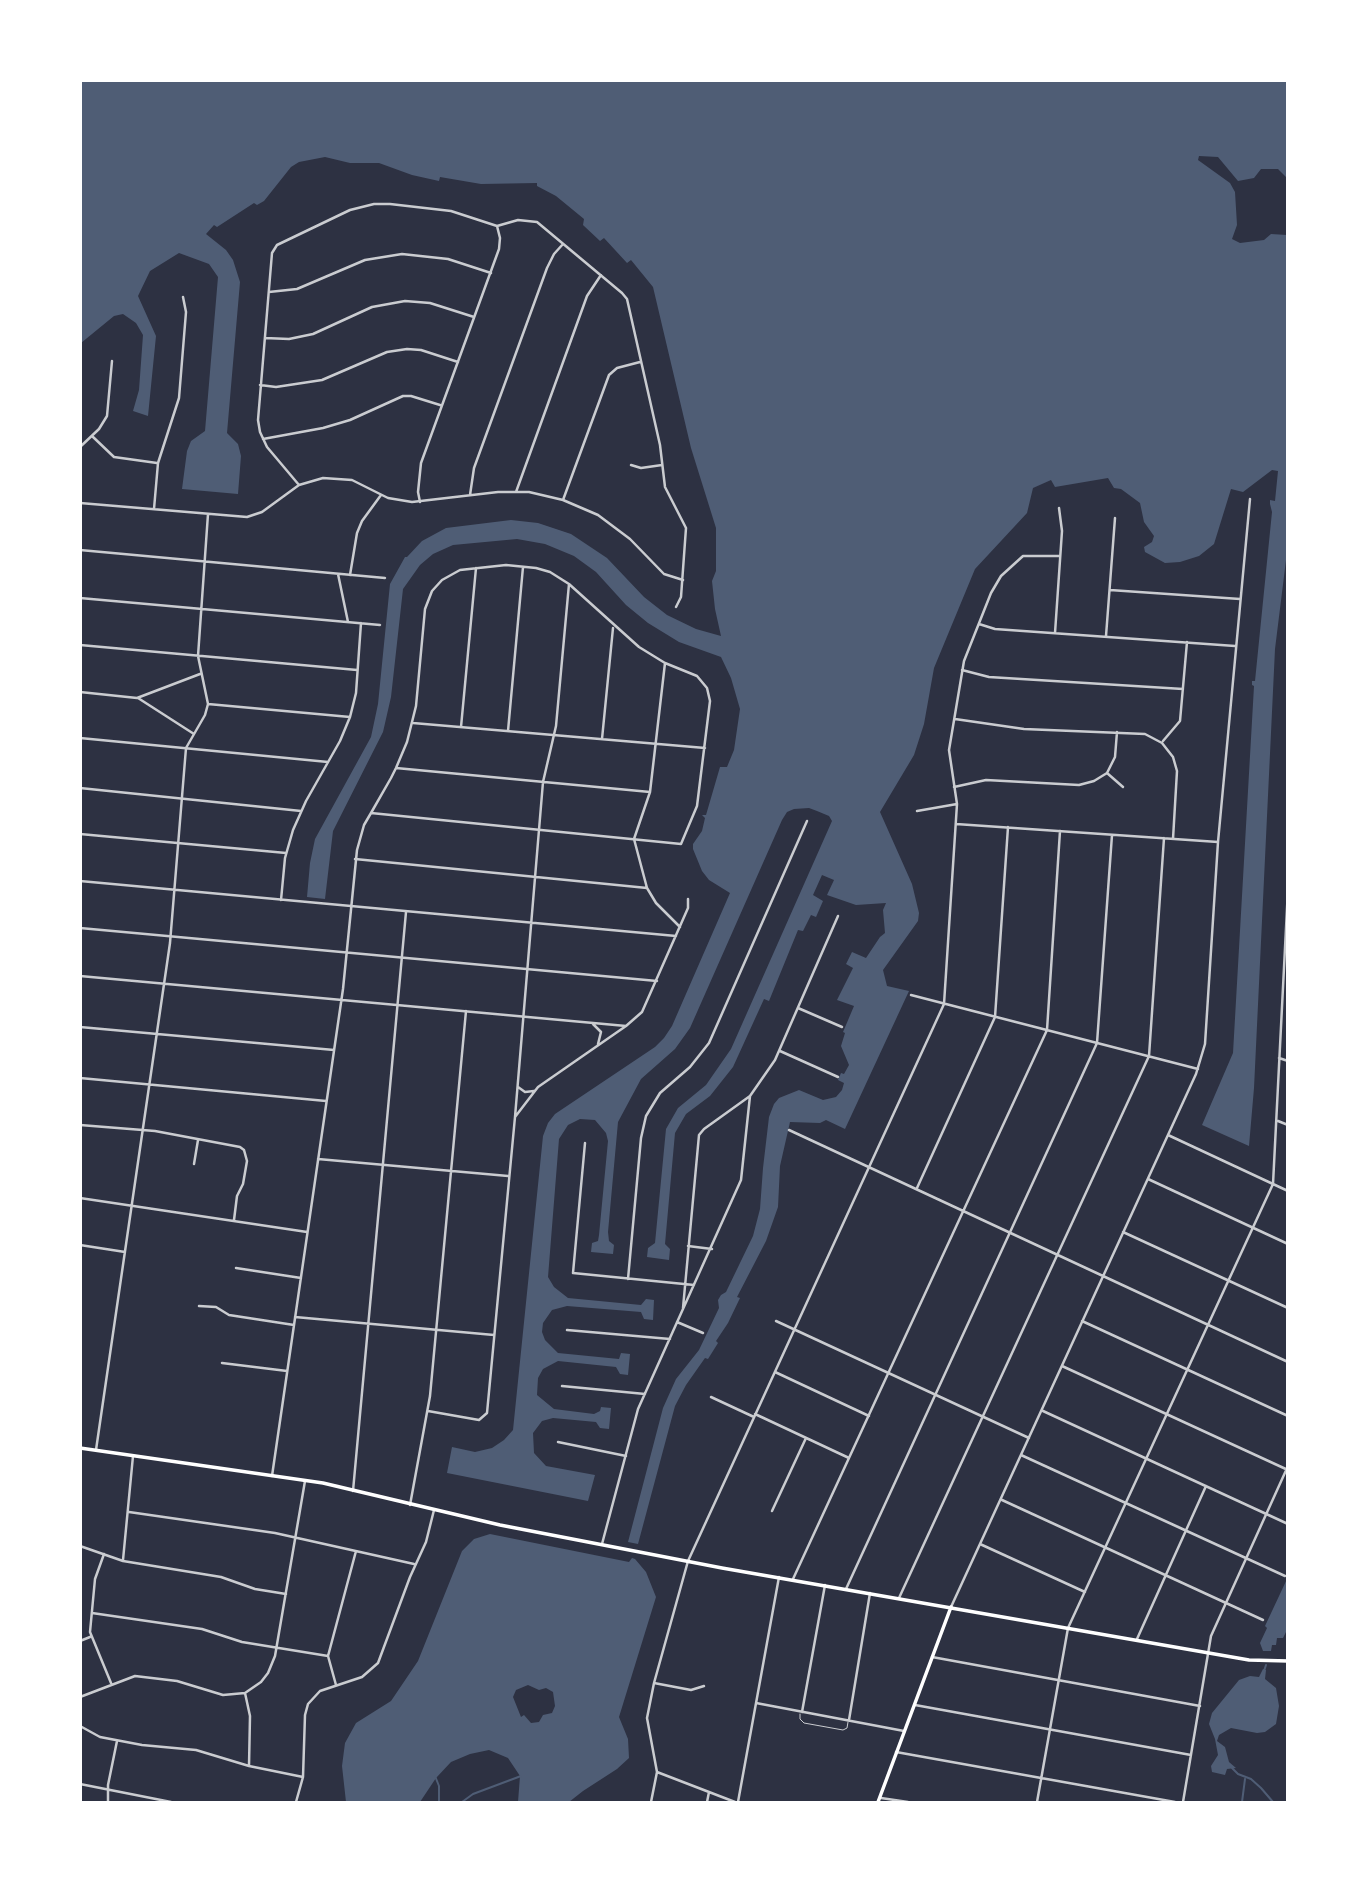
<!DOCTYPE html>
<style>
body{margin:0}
#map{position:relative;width:1368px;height:1883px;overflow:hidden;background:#2d3142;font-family:"Golos Text",sans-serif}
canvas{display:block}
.frame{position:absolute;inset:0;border:82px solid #fff;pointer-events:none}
</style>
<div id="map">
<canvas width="1368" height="1883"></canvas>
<div class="frame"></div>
</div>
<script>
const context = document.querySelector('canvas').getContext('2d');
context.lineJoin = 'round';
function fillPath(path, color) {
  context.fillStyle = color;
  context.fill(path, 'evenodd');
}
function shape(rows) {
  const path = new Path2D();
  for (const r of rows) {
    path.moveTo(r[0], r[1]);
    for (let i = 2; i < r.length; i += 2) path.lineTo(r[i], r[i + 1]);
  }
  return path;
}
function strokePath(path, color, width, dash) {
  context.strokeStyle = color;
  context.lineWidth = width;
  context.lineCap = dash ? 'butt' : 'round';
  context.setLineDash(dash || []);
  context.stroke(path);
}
const water = shape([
 [81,81,1287,81,1287,178,1278,169,1261,169,1254,178,1238,181,1218,157,1199,156,1198,160,1230,183,1235,192,1237,225,1232,239,1240,243,1264,240,1271,234,1287,235,1288,544,1275,649,1254,1088,1249,1146,1202,1125,1233,1053,1254,686,1252,685,1252,681,1255,681,1272,512,1270,504,1270,500,1275,501,1278,471,1272,470,1243,492,1231,489,1214,544,1199,556,1180,562,1165,563,1145,552,1144,547,1152,542,1154,536,1144,522,1140,503,1121,489,1114,488,1108,478,1055,487,1051,480,1033,488,1027,513,975,569,934,668,924,724,914,755,880,812,912,884,919,913,918,921,883,970,887,986,909,991,845,1129,826,1120,820,1123,790,1122,780,1166,778,1207,766,1241,737,1297,740,1298,728,1323,716,1341,718,1343,708,1359,705,1358,686,1385,675,1406,638,1544,628,1542,663,1408,676,1379,699,1350,719,1308,718,1300,721,1295,726,1292,753,1236,760,1209,763,1168,769,1117,774,1104,779,1098,799,1090,823,1100,836,1097,842,1090,844,1083,838,1080,841,1073,844,1074,849,1065,841,1046,845,1033,843,1032,854,1006,837,1000,853,968,846,964,852,952,866,958,880,937,885,933,883,910,886,903,856,905,827,895,834,880,822,875,813,895,823,901,816,917,811,915,803,931,798,930,769,1001,764,999,733,1067,710,1096,686,1114,675,1133,665,1244,670,1249,669,1260,647,1257,648,1248,655,1243,666,1129,678,1108,706,1085,731,1049,832,821,829,816,817,811,809,808,794,809,787,812,782,820,690,1028,675,1049,641,1079,618,1122,608,1232,609,1241,614,1245,613,1254,591,1252,592,1243,598,1241,599,1235,608,1141,606,1133,595,1120,580,1119,568,1125,559,1139,548,1277,554,1287,568,1298,641,1305,646,1299,654,1300,653,1320,644,1319,641,1312,567,1306,552,1310,543,1323,542,1332,545,1340,558,1353,619,1359,621,1353,630,1354,628,1375,620,1374,616,1367,558,1361,543,1369,538,1378,537,1395,554,1409,594,1414,600,1411,601,1407,611,1408,609,1429,600,1428,596,1422,553,1418,542,1421,533,1433,534,1453,546,1466,595,1475,588,1501,447,1473,452,1447,475,1452,492,1448,504,1440,513,1430,543,1136,548,1123,555,1114,655,1047,664,1038,672,1026,730,893,709,880,702,871,693,849,693,844,702,831,705,818,702,815,706,815,720,767,727,767,734,750,740,709,731,678,721,657,679,642,648,623,626,605,596,572,574,556,545,544,517,539,453,545,433,554,420,565,403,589,391,697,383,732,333,831,325,899,307,897,310,863,315,839,371,737,378,704,390,584,405,557,407,557,422,541,446,528,511,520,538,523,571,534,607,558,644,597,667,615,696,629,721,636,715,609,712,581,716,571,716,528,691,448,653,287,631,260,627,263,604,238,600,241,583,225,584,219,556,196,537,186,537,183,481,184,440,177,439,181,412,175,379,163,350,163,325,157,299,162,291,167,264,201,257,205,254,203,217,227,214,225,206,234,226,250,233,260,240,282,227,433,238,444,241,456,238,494,182,489,187,451,191,441,205,431,218,277,209,264,179,253,150,271,138,296,156,336,148,416,133,411,139,390,143,335,136,323,123,314,114,316,81,343],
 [490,1534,629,1562,632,1558,635,1559,646,1572,656,1597,619,1717,628,1739,629,1758,617,1769,583,1791,569,1802,518,1802,520,1776,508,1758,489,1750,470,1754,451,1762,436,1778,420,1802,346,1802,342,1766,345,1743,356,1723,391,1701,418,1661,462,1551,474,1539],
 [528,1685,539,1690,546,1688,553,1692,555,1706,552,1713,543,1715,539,1722,531,1723,524,1715,521,1717,513,1697,516,1690],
 [1287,1579,1286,1632,1283,1638,1277,1638,1276,1645,1272,1645,1271,1651,1263,1651,1260,1643,1267,1628,1265,1626],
 [1263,1669,1266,1670,1265,1679,1276,1688,1279,1706,1276,1724,1265,1732,1257,1733,1231,1728,1219,1735,1217,1741,1225,1747,1229,1762,1236,1768,1227,1769,1225,1775,1212,1772,1211,1766,1218,1755,1215,1739,1209,1724,1212,1713,1239,1680,1250,1676,1259,1677]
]);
const stream = shape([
 [1264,1671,1266,1665],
 [1232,1768,1238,1774,1251,1779,1261,1788,1273,1802],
 [435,1776,439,1786,439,1802],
 [462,1802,473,1794,521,1776],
 [1242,1802,1245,1779]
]);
const service = shape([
 [800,1714,800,1719,804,1723,843,1730,847,1728,848,1722]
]);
const minor = shape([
 [269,292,297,289,365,260,402,254,448,259,491,273],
 [265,338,289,339,313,334,372,307,405,301,430,303,474,317],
 [260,385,276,387,322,380,387,352,407,349,421,350,458,362],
 [92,436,114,457,157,463],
 [263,439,323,428,350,420,403,396,411,396,440,405],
 [80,447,99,429,107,416,112,361],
 [631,465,641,468,662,465],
 [299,485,267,447,260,432,258,420,272,253,277,245,350,210,374,204,390,204,451,211,497,226,518,220,537,222,622,293,627,299,660,445,665,487,686,528,681,597,676,607],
 [516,492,587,296,601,275],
 [470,495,474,468,547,268,554,254,563,244],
 [563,500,609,375,617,368,640,362],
 [420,502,418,492,421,463,499,249,500,238,497,226],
 [80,503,247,517,262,512,299,485,323,478,352,480,388,498,412,502,498,492,529,492,563,500,598,515,630,539,664,574,683,580],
 [154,509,158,463,179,398,186,312,183,297],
 [80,550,385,578],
 [338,574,348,622],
 [350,575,357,533,362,521,381,495],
 [1110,590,1240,599],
 [80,598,380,625],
 [979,624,995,629,1235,646],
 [1055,633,1062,531,1059,508],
 [1106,636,1115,518],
 [80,645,357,670],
 [665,663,650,792,634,839,647,888,656,903,680,927],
 [962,670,989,677,1183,689],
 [80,692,137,698,200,674],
 [138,698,194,734],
 [208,704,350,717],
 [955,719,1024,729,1145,734,1162,743,1173,757,1177,771,1173,839],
 [413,723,705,748],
 [461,727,476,568],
 [508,731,523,567],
 [80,738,328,762],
 [602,739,613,628],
 [1163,741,1180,721,1187,642],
 [396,768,650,792],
 [1107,773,1123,787],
 [954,787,986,780,1079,785,1094,781,1107,773,1115,757,1117,732],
 [80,788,301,811],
 [917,811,957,804],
 [956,824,1218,842],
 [80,834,286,853],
 [355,859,647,888],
 [80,881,676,936],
 [281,900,285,858,293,830,306,801,340,741,350,717,356,693,361,623],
 [80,928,657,981],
 [80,976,626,1026],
 [911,995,1198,1069],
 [798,1008,842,1027],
 [593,1024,601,1032,598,1044],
 [80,1027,334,1050],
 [780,1051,838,1077],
 [1279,1058,1288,1061],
 [80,1078,326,1101],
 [518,1087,525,1092,534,1091],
 [515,1117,543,782,556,726,569,584],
 [1278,1121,1288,1125],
 [80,1125,155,1131,240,1147,244,1150,247,1161,243,1184,237,1196,234,1220],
 [789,1130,1288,1362],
 [1168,1135,1288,1191],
 [585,1143,573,1273,694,1285],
 [318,1159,508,1176],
 [194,1164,198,1140],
 [1148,1179,1288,1244],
 [917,1188,995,1017,1008,827],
 [80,1198,307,1232],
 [1123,1232,1288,1308],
 [80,1245,125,1252],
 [688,1246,712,1249],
 [236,1268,301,1278],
 [628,1279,641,1138,646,1116,660,1093,690,1067,709,1043,807,821],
 [199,1306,216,1307,229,1315,294,1325],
 [683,1308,699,1135,704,1129,750,1096],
 [295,1317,494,1335],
 [776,1321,1029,1438],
 [1082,1321,1288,1416],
 [677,1322,703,1333],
 [567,1330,670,1339],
 [222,1363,287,1371],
 [1062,1366,1288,1470],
 [775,1372,869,1416],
 [562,1386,645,1394],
 [711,1397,754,1417],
 [428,1411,479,1420,487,1413,515,1117,538,1087,626,1026,642,1012,688,908,688,899],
 [1043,1411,1288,1524],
 [755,1414,849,1458],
 [558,1442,626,1456],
 [96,1450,170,943,186,748,205,715,208,704,198,656,208,514],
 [1021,1455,1285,1576],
 [272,1476,343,989,357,850,364,825,371,813,391,778,396,768,407,742,416,706,425,609,432,591,442,580,460,570,506,565,536,568,550,572,569,584,639,647,665,663,697,676,707,688,710,701,697,806,681,844,371,813],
 [353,1491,406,912],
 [1002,1500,1263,1620],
 [410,1505,430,1396,466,1011],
 [772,1511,806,1438],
 [129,1512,275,1533,414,1564],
 [602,1544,638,1409,741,1180,750,1096,775,1060,838,916],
 [980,1544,1085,1592],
 [80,1546,123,1561,221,1577,255,1589,286,1594],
 [104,1554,95,1579,90,1632,111,1683],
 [123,1560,133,1456],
 [793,1579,1047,1030,1060,831],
 [846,1589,1097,1043,1112,835],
 [899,1598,1149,1056,1164,838],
 [951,1607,1196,1074,1205,1044,1218,842,1250,499],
 [92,1613,202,1629,242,1642,328,1656],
 [1137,1639,1206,1486],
 [80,1641,90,1637],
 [932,1657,1200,1706],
 [654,1683,691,1690,704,1686],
 [336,1685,328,1656,356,1551],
 [245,1693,250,1716,249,1766],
 [80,1697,135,1676,177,1681,223,1695,245,1693,261,1682,268,1673,275,1656,305,1481],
 [756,1703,904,1731],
 [915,1705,1191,1755],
 [802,1712,825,1585],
 [849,1720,870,1593],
 [80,1726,100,1737,142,1745,196,1750,249,1766,303,1777],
 [896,1752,1175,1802],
 [657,1772,735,1802],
 [80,1784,171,1802],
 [881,1798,908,1802],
 [108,1802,108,1785,117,1741],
 [296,1802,303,1777,305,1715,308,1704,320,1691,362,1677,378,1663,410,1577,426,1542,434,1510],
 [651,1802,657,1772,647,1718,654,1683,688,1561,944,1004,957,804,949,750,964,661,991,593,1001,576,1023,556,1060,556],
 [707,1802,709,1792],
 [738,1802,779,1577],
 [1037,1802,1068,1628,1273,1184,1288,889],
 [1183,1802,1211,1636,1288,1466]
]);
const primary = shape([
 [80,1448,323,1483,500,1525,722,1568,1249,1660,1288,1661],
 [878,1802,951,1607]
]);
fillPath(water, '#4f5d75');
strokePath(stream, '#4f5d75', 2);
strokePath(service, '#caccd0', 1);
strokePath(minor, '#caccd0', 2.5);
strokePath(primary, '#fff', 3.5);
</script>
